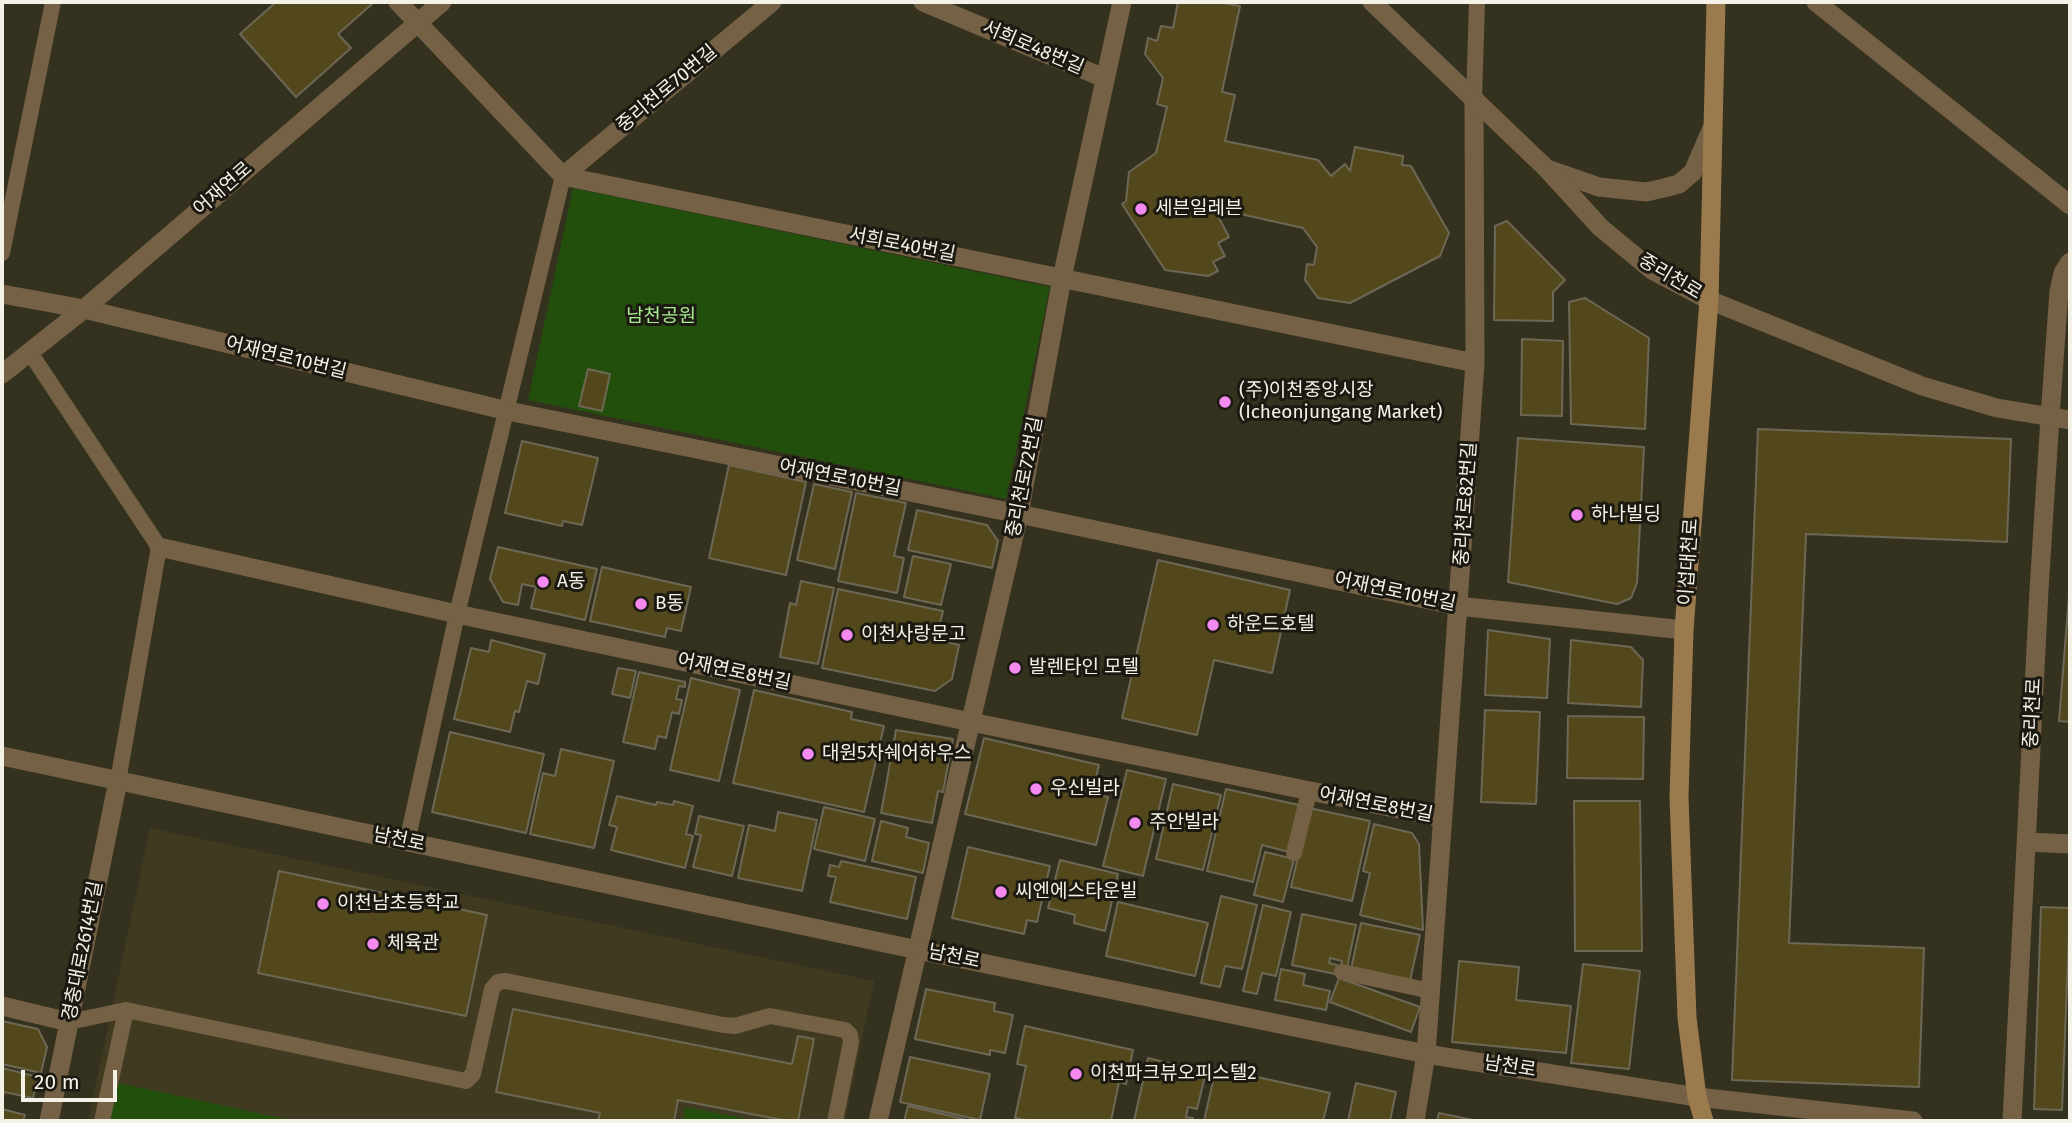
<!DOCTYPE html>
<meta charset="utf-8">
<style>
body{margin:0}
#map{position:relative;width:2072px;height:1123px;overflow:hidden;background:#35311f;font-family:"Fira Sans",sans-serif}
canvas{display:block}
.frame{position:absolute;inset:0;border:4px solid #f4f1e6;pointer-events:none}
.scale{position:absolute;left:21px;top:1070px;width:96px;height:32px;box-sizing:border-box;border:4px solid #f4f1e6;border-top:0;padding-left:9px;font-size:21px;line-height:24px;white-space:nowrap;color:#f4f1e6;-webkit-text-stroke:5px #1b1911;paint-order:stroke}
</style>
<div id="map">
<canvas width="2072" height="1123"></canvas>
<div class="frame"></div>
<div class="scale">20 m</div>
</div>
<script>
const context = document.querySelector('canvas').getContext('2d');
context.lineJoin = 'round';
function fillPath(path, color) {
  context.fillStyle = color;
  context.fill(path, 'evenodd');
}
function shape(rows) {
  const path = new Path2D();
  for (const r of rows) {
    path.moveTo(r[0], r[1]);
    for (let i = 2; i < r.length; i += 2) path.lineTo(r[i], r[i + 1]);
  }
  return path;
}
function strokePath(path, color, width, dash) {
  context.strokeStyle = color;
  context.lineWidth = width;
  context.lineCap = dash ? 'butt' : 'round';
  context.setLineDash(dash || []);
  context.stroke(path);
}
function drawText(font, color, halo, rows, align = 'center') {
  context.font = font + ' "Fira Sans","Noto Sans KR",sans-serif';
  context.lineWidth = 6;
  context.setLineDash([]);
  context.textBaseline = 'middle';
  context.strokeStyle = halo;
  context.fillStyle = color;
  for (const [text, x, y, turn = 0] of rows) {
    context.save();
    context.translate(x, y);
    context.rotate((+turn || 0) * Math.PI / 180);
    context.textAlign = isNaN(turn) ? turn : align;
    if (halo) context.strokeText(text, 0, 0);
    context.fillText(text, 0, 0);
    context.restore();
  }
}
const built = shape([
 [150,828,874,981,845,1121,88,1121]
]);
const green = shape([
 [573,188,1050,287,1006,499,528,400],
 [109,1081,295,1121,100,1121],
 [685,1107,758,1121,683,1121]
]);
const building = shape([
 [276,2,370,2,372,4,338,34,351,48,296,97,240,34,276,2],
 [1178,2,1217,2,1240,6,1222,92,1235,95,1225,141,1318,160,1331,176,1345,164,1350,171,1355,147,1403,156,1402,165,1411,166,1449,233,1440,256,1350,303,1318,298,1305,280,1307,264,1314,265,1317,247,1303,228,1227,211,1218,216,1229,237,1218,243,1225,256,1213,262,1218,271,1208,276,1165,270,1122,204,1126,201,1129,172,1156,153,1167,107,1157,104,1163,78,1145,54,1148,38,1157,41,1161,26,1173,28,1178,2],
 [1507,221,1565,280,1553,292,1553,321,1494,320,1495,226,1507,221],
 [1585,298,1649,338,1645,429,1571,424,1569,302,1585,298],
 [1522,339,1563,341,1562,416,1521,415,1522,339],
 [588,369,610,374,602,411,579,406,588,369],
 [1758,429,2011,439,2007,542,1806,534,1789,943,1924,948,1919,1087,1732,1080,1758,429],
 [1518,438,1644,447,1637,583,1631,598,1617,604,1508,582,1518,438],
 [522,441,598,458,582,525,563,521,562,526,505,513,522,441],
 [729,465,806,482,786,575,709,558,729,465],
 [814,484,852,492,835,569,797,560,814,484],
 [856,493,906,503,894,556,904,558,897,593,838,581,856,493],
 [917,510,987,525,998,541,992,568,908,550,917,510],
 [498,547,597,569,585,620,531,608,536,587,522,584,518,605,503,602,490,579,498,547],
 [913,556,951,564,941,605,904,597,913,556],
 [1158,560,1290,590,1272,673,1214,660,1197,735,1122,718,1158,560],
 [602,567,691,587,681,631,667,628,665,637,590,621,602,567],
 [801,581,834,588,818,664,780,657,790,603,796,605,801,581],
 [2070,583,2070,722,2059,721,2070,583],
 [838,589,943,611,936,640,959,645,952,679,935,691,822,668,838,589],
 [1488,630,1550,639,1547,698,1485,695,1488,630],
 [491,640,545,654,538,684,527,681,519,712,515,711,510,732,454,719,471,648,489,652,491,640],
 [1571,640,1631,647,1643,660,1641,707,1568,703,1571,640],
 [618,668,636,671,630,698,612,694,618,668],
 [639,672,685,682,685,687,679,686,676,699,682,700,679,714,672,712,666,738,658,736,655,749,623,742,639,672],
 [691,678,740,690,719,781,670,770,691,678],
 [754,690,852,712,851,719,884,726,864,812,733,783,754,690],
 [1485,710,1540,712,1536,804,1481,802,1485,710],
 [1568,716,1644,717,1643,779,1567,778,1568,716],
 [896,730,953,739,943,792,938,791,932,823,881,813,896,730],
 [450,732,544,754,526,833,432,812,450,732],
 [984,738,1099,765,1095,781,1101,783,1098,795,1108,797,1096,845,965,814,984,738],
 [561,749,614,761,594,848,530,834,543,773,555,776,561,749],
 [1127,770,1166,779,1143,876,1103,866,1127,770],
 [1173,784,1221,795,1203,870,1156,859,1173,784],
 [1226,789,1299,805,1289,852,1262,845,1253,882,1207,871,1226,789],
 [617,796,656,805,657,802,673,805,674,801,693,806,686,834,693,836,685,868,611,850,617,827,609,825,617,796],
 [1574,801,1640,801,1642,951,1575,951,1574,801],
 [824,807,875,819,865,861,814,849,824,807],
 [1309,808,1370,821,1352,901,1291,887,1309,808],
 [778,812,817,820,802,891,738,878,749,825,775,831,778,812],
 [699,816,744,826,732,876,693,867,701,835,695,834,699,816],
 [881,821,908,828,906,837,929,843,923,873,872,861,881,821],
 [1374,824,1412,833,1419,844,1423,930,1360,915,1370,873,1363,871,1374,824],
 [968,847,1050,866,1037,922,1027,920,1024,934,952,918,968,847],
 [1265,852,1294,859,1283,902,1254,895,1265,852],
 [1060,860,1118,874,1105,931,1074,923,1075,915,1048,908,1060,860],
 [841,861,916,877,907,919,830,902,836,877,828,876,830,865,839,867,841,861],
 [279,871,487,915,466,1016,258,973,279,871],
 [1221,896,1257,905,1242,969,1225,966,1220,987,1201,983,1221,896],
 [1118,902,1208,923,1195,976,1106,956,1118,902],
 [1263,905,1291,912,1276,976,1262,973,1257,994,1243,991,1263,905],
 [2041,907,2070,908,2062,1110,2034,1109,2041,907],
 [1302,914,1356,925,1347,968,1341,967,1342,961,1330,958,1329,963,1337,965,1335,974,1292,965,1302,914],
 [1361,923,1420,935,1410,981,1351,969,1361,923],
 [1459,961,1519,967,1516,1000,1571,1006,1566,1053,1452,1042,1459,961],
 [1583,964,1640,971,1629,1069,1571,1063,1583,964],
 [1281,969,1305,974,1303,985,1330,991,1326,1010,1275,1000,1281,969],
 [1339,978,1420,1007,1411,1032,1330,1002,1339,978],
 [926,989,995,1003,994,1011,1013,1015,1005,1053,990,1050,990,1055,915,1039,926,989],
 [513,1009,792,1064,798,1036,814,1039,798,1121,788,1121,678,1100,674,1121,598,1121,600,1113,496,1092,513,1009],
 [2,1021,38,1029,47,1047,41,1073,2,1064,2,1021],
 [1025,1026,1133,1050,1126,1084,1119,1082,1111,1121,1031,1121,1015,1118,1026,1066,1017,1064,1025,1026],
 [910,1057,990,1074,980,1120,900,1102,910,1057],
 [1148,1058,1206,1072,1197,1109,1188,1107,1186,1117,1193,1118,1193,1121,1134,1121,1148,1058],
 [2,1068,38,1077,33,1098,4,1092,2,1101,2,1068],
 [1216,1068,1330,1093,1323,1121,1204,1121,1216,1068],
 [1356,1083,1396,1092,1390,1121,1348,1121,1356,1083],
 [908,1106,964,1119,964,1121,904,1121,908,1106],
 [2,1109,25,1115,23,1121,2,1121,2,1109],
 [1439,1113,1468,1119,1479,1121,1437,1121,1439,1113]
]);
const service = shape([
 [1474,100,1477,2],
 [2,253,53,2],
 [29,351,159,547,118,781],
 [407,842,457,614,563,176],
 [1294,853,1309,792],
 [1342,972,1431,991],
 [69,1022,126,1010,466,1081,473,1074,492,989,498,982,506,981,723,1025,735,1026,770,1016,845,1030,850,1035,851,1042,835,1121],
 [102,1121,126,1010]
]);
const minor = shape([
 [398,2,563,176,1475,363],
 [923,2,1104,78],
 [1816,2,2070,205],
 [1547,169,1599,187,1646,192,1664,188,1679,184,1693,172,1712,128],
 [563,176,772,2],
 [2,294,84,309,508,411,1019,514,1458,606,1684,630],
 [159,547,457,614,971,722,1443,818],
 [2027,842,2070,844],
 [2,1006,69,1022],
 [49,1121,118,781],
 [878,1121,1019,514,1062,278,1122,2],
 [1415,1121,1426,1054,1475,363,1474,100],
 [2012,1121,2039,590,2050,417,2059,291,2063,273,2070,262]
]);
const tertiary = shape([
 [1372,2,1547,169,1601,228,1652,270,1709,300,1922,386,1997,408,2070,420],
 [2,374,84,309,442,2],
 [2,756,918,950,1426,1054,1697,1097,1913,1121]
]);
const secondary = shape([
 [1704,1121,1697,1097,1687,1018,1679,797,1684,630,1709,300,1716,2]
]);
const markers = [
 [1141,209,7,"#f489ef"],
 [1225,402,7,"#f489ef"],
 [1577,515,7,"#f489ef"],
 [543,582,7,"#f489ef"],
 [641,604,7,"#f489ef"],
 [1213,625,7,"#f489ef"],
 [847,635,7,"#f489ef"],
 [1015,668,7,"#f489ef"],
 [808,754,7,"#f489ef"],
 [1036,789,7,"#f489ef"],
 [1135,823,7,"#f489ef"],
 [1001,892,7,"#f489ef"],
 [323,904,7,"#f489ef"],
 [373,944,7,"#f489ef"],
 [1076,1074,7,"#f489ef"]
];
const streetNames = [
 ["서희로48번길",1033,48,23],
 ["중리천로70번길",667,89,-40],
 ["어재연로",223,189,-41],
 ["서희로40번길",902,245,11],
 ["중리천로",1670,277,31],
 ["어재연로10번길",286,358,14],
 ["중리천로72번길",1025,477,-79],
 ["어재연로10번길",840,478,11],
 ["중리천로82번길",1466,504,-86],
 ["이섭대천로",1689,562,-86],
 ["어재연로10번길",1395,592,12],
 ["어재연로8번길",734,672,12],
 ["중리천로",2033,713,-87],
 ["어재연로8번길",1376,805,11],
 ["남천로",399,840,12],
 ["경충대로2614번길",83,951,-79],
 ["남천로",954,957,12],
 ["남천로",1510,1067,9]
];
const poiNames = [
 ["세븐일레븐",1155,209],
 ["(주)이천중앙시장",1239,391],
 ["(Icheonjungang Market)",1239,413],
 ["하나빌딩",1591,515],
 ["A동",557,582],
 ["B동",655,604],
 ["하운드호텔",1227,625],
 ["이천사랑문고",861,635],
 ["발렌타인 모텔",1029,668],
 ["대원5차쉐어하우스",822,754],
 ["우신빌라",1050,789],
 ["주안빌라",1149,823],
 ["씨엔에스타운빌",1015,892],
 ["이천남초등학교",337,904],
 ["체육관",387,944],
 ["이천파크뷰오피스텔2",1090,1074]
];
const parkNames = [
 ["남천공원",661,317]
];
fillPath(built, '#403a21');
fillPath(green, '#224f0c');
fillPath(building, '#53481b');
strokePath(building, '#6d6855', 2);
strokePath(service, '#756145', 16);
strokePath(minor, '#756145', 19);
strokePath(tertiary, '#756145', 19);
strokePath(secondary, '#9b7b4d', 19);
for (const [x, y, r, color] of markers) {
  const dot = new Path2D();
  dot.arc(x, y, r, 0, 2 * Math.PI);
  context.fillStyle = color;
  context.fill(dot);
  strokePath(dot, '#1b1911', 2.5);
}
drawText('19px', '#f4f1e6', '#1b1911', streetNames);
drawText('19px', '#f4f1e6', '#1b1911', poiNames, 'left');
drawText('19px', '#a7e98e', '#1b1911', parkNames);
</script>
